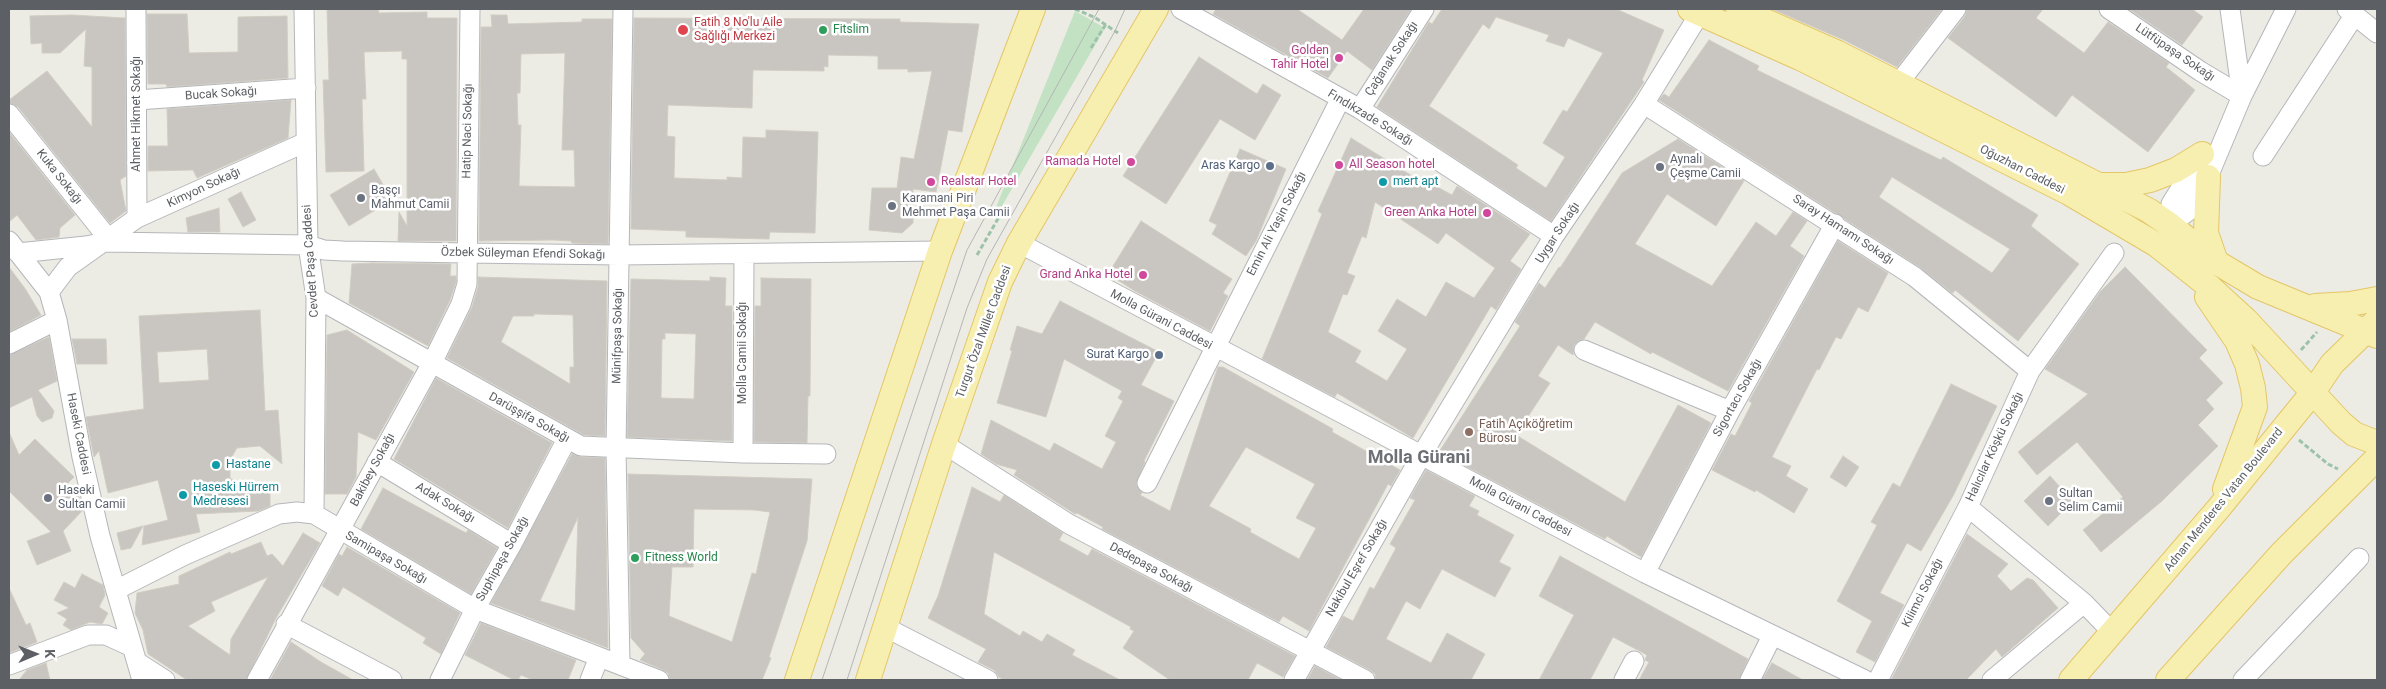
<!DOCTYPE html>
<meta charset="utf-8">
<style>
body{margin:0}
#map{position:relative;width:2386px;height:689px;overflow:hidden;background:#edece4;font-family:Roboto,sans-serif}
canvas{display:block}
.frame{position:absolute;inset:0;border:10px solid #5c5f63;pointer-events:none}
.north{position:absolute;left:10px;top:629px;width:50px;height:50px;-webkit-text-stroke:4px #fff;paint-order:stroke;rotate:89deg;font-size:14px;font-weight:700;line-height:20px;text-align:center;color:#5c5f63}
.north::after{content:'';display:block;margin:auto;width:18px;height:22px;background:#5c5f63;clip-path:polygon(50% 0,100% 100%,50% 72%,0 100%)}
</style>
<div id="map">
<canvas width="2386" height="689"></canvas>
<div class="frame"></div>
<div class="north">K</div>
</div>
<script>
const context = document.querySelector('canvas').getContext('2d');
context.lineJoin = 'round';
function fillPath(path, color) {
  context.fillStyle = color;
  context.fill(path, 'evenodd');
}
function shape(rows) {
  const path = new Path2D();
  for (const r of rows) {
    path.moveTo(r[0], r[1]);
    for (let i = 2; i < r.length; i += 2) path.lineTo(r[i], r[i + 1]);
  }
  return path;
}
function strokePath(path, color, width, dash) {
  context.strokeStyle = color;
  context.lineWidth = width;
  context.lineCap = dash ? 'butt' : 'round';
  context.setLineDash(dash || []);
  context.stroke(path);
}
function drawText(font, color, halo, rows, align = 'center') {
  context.font = font + ' Roboto,sans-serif';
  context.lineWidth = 5;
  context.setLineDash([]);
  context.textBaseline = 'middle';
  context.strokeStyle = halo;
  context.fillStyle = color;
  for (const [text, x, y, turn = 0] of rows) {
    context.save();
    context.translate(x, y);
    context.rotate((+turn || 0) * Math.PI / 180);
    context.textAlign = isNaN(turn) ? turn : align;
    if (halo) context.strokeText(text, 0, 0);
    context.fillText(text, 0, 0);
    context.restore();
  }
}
const green = shape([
 [1075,11,1105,28,995,218,992,217]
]);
const building = shape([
 [327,9,378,9,379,13,427,12,427,18,457,18,456,241,398,241,399,212,407,226,407,59,402,59,402,51,364,52,366,99,362,99,364,171,326,172,323,80,329,80,327,9],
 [1216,9,1297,9,1342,40,1364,9,1411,9,1372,70,1347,51,1328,78,1213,14,1216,9],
 [1442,9,1616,9,1664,30,1642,80,1644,82,1551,221,1377,107,1429,22,1432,24,1442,9],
 [1496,17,1549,35,1546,41,1564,47,1568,38,1603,53,1567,112,1563,110,1543,143,1565,157,1546,188,1516,168,1518,165,1429,106,1483,24,1489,29,1496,17],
 [1772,9,1942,9,1897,67,1844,40,1772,9],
 [1967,9,2043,9,2036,18,2084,53,2108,22,2169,63,2166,67,2195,90,2148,152,2072,95,2056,117,1948,38,1965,16,1967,9],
 [2129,9,2192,9,2203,17,2182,45,2129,9],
 [147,14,187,14,189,53,238,52,238,17,287,16,288,78,167,87,166,84,148,84,147,14],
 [72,15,125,18,126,176,120,180,126,211,110,223,18,107,9,103,9,100,47,71,92,127,92,67,84,66,86,29,60,53,42,53,42,43,31,44,30,16,72,15],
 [491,15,507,15,508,24,582,22,582,19,612,19,608,244,572,243,571,241,553,240,479,241,481,27,492,27,491,15],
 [565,53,562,150,574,150,575,187,519,186,521,125,518,125,517,93,520,93,521,54,565,53],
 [634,18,879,19,900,19,900,22,979,24,962,132,948,130,936,192,913,189,913,223,902,233,869,230,872,188,897,188,901,157,914,159,932,71,908,72,908,69,878,69,878,56,828,55,828,67,824,66,824,71,753,70,752,108,668,105,667,136,675,137,674,178,727,180,727,177,742,178,743,137,766,138,766,130,818,132,815,233,770,232,769,239,686,237,686,231,631,229,634,18],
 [1709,40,1759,66,1757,70,1941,160,1943,157,2038,215,2031,226,2079,264,2018,341,1955,290,1953,293,1951,292,1921,268,1659,100,1664,94,1669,97,1709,40],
 [1892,177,2010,249,1992,273,1879,197,1892,177],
 [1199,57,1257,94,1263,84,1281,95,1255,140,1220,119,1166,204,1123,176,1199,57],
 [291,100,288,138,197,178,193,170,148,171,148,146,168,146,167,109,291,100],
 [9,132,75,215,60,228,59,237,36,240,17,215,9,222,9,132],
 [1351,138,1417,179,1419,177,1452,195,1457,186,1530,234,1510,261,1521,269,1496,310,1491,306,1413,438,1337,393,1335,397,1262,359,1322,214,1318,211,1351,138],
 [1375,202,1438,244,1446,233,1495,268,1474,298,1446,282,1426,317,1397,299,1378,331,1407,349,1387,381,1355,362,1361,351,1328,332,1343,294,1347,295,1355,276,1347,273,1362,236,1366,238,1375,202],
 [1678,139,1744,181,1716,226,1667,194,1635,244,1712,286,1756,222,1776,236,1793,212,1807,221,1790,246,1804,256,1728,391,1652,352,1651,354,1595,322,1584,339,1578,341,1574,345,1573,355,1558,345,1538,376,1550,383,1516,435,1625,502,1678,405,1711,423,1641,557,1607,536,1605,539,1439,452,1520,326,1515,322,1539,283,1545,288,1559,267,1560,268,1622,173,1678,139],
 [1240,149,1286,169,1256,241,1246,256,1212,234,1217,225,1209,221,1240,149],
 [374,169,392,200,349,226,330,195,374,169],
 [241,192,256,220,243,227,228,199,241,192],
 [219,208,220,232,188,232,186,218,219,208],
 [1141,221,1232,279,1223,293,1228,296,1210,331,1135,291,1108,274,1141,221],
 [1838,241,1888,273,1868,312,1858,307,1841,339,1836,337,1819,370,1817,369,1772,457,1791,466,1786,476,1808,489,1794,513,1756,490,1755,492,1712,470,1731,434,1735,436,1752,403,1749,401,1838,241],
 [372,263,451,264,450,276,456,276,456,282,450,300,428,346,349,303,352,264,372,263],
 [9,267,26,290,41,315,9,332,9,267],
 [2125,267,2207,350,2199,358,2223,383,2206,400,2214,409,2198,425,2218,446,2162,501,2101,552,2083,530,2123,497,2077,442,2037,475,2018,452,2088,394,2045,369,2100,292,2125,267],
 [478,277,607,281,605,436,584,435,447,358,472,307,478,287,478,277],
 [534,314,573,315,574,367,570,367,570,384,501,342,513,316,534,316,534,314],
 [710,277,726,278,725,306,732,306,732,441,627,437,631,279,710,281,710,277],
 [665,333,696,334,694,399,661,398,662,339,665,339,665,333],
 [761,278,811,279,810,396,808,396,807,443,754,442,755,306,761,306,761,278],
 [1060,301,1159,352,1141,385,1174,401,1144,461,1145,462,1136,484,1142,493,1140,495,1170,511,1218,367,1223,367,1333,429,1332,432,1400,470,1391,486,1388,484,1309,631,1283,616,1279,622,1102,529,1103,527,1077,513,1075,514,1014,475,1017,470,996,464,981,454,991,420,1050,451,1054,443,1102,469,1116,442,1105,436,1123,401,1118,398,1122,391,1064,359,1046,417,997,403,1012,351,1010,350,1017,326,1042,334,1060,301],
 [1246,447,1315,484,1296,518,1316,528,1299,559,1250,532,1251,529,1209,506,1246,447],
 [260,310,265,411,278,410,282,464,260,446,237,448,230,460,230,478,240,486,270,486,270,506,258,511,196,514,200,532,142,545,144,526,168,520,158,480,108,493,99,451,94,457,86,417,144,409,139,316,260,310],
 [207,349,209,380,159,383,157,352,207,349],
 [347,330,414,372,376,440,358,432,356,477,347,494,325,494,327,335,347,330],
 [49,337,57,381,38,390,54,411,52,418,42,422,37,416,32,397,9,408,9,355,49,337],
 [72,339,106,339,107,364,77,364,72,339],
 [436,378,552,443,508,528,394,459,436,378],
 [1951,384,1997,406,1953,496,1921,551,1907,543,1880,593,1904,605,1875,662,1856,652,1872,621,1837,601,1877,525,1871,522,1893,483,1900,487,1951,384],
 [9,432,19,455,35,439,74,477,66,485,80,498,83,510,63,531,71,551,37,565,27,541,51,532,9,491,9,432],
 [572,454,581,457,605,458,608,648,491,603,572,454],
 [578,517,575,611,540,601,578,517],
 [1843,456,1859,467,1846,487,1830,477,1843,456],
 [1426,470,1475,496,1469,506,1479,511,1477,515,1514,535,1499,562,1511,568,1495,597,1442,569,1420,609,1406,601,1386,639,1431,663,1447,633,1485,654,1471,680,1376,680,1375,674,1370,670,1326,647,1343,616,1353,621,1370,587,1374,589,1396,548,1390,544,1415,500,1410,498,1426,470],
 [628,474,812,479,807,541,769,657,771,658,762,680,670,680,668,673,663,670,640,660,645,654,631,638,628,474],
 [694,509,754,510,770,512,756,574,752,573,732,642,669,616,672,567,693,567,694,509],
 [2050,476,2073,501,2048,526,2024,501,2050,476],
 [972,487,1000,502,1004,495,1063,533,1059,540,1088,556,1092,549,1295,656,1283,677,1257,663,1248,680,1170,680,1123,648,1134,631,1130,629,1131,627,994,552,984,614,1020,636,1023,631,1042,642,1047,634,1075,650,1072,655,1120,680,1004,680,999,677,994,670,978,662,986,649,928,618,938,596,972,487],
 [383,488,466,533,468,530,497,548,471,594,361,529,383,488],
 [143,526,131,548,121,550,117,533,143,526],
 [303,533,320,543,276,618,246,680,187,680,148,654,143,630,135,613,137,593,179,584,179,576,230,552,231,554,261,542,267,556,272,554,283,566,303,533],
 [268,577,231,639,230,655,188,626,215,611,211,602,268,577],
 [1967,534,2008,564,1997,576,2011,591,2027,578,2033,580,2058,608,2002,657,1996,649,1966,680,1891,680,1967,534],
 [347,547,460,613,441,654,423,643,426,638,343,587,338,596,322,586,339,554,342,556,347,547],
 [1560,556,1748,659,1739,680,1639,680,1649,662,1645,660,1647,655,1613,637,1590,680,1539,680,1574,615,1539,596,1560,556],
 [82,574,103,585,105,595,99,607,108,613,102,624,90,622,71,630,63,625,67,619,57,613,69,608,54,600,64,582,75,588,82,574],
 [9,588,26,625,30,623,37,642,9,653,9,588],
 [481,623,576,660,568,680,533,680,521,675,518,680,514,680,465,655,481,623],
 [291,642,321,662,353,680,270,680,291,642],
 [46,663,50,680,19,680,27,670,46,663],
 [1772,663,1803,680,1762,680,1772,663],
 [1315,666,1341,680,1307,680,1315,666]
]);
const path = shape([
 [1075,9,1094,17,1118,33],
 [1091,48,1106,24],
 [977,255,999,217],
 [2301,350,2317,332],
 [2299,440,2328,464,2338,469]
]);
const minor = shape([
 [136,9,137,218],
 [304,9,308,245,316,298,314,514],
 [1181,9,1360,109,1554,236],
 [2109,9,2200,71,2242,96],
 [2230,9,2242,96],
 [2347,9,2377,33],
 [1898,84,1956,9],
 [137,100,306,88],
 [1644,104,1915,277,2030,371],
 [1360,109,1424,9],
 [9,114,103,232,106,242],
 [2263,156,2354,16],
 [2170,225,2187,212,2208,177,2242,96,2286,9],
 [2170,225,2171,204,2200,157],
 [9,241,49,292,57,320,82,457,100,536,142,680],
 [1019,243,1645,573,1865,680],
 [18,253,86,246,106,242,308,245,324,250,343,251,467,253,620,255,940,251],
 [49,292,68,267,137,218,306,142],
 [316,298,581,446,743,453,826,454],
 [9,344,57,320],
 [1584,350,1730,411],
 [944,444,1069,524,1365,680],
 [743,453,744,254],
 [377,462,512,544],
 [1147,483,1340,100],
 [1645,573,1730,411,1835,224],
 [116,590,185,555,279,514,297,512,314,514,475,609,659,680],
 [286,624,392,680],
 [885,627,988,680],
 [2113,633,2084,603,1968,507,2030,371,2114,253],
 [137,662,165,680],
 [620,664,616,449,623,9],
 [9,665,88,635,106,635,130,646],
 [257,680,432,363,461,304,467,284,470,9],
 [440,680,475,609,512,544,567,439],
 [590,680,599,657],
 [1294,680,1421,456,1554,236,1644,104,1700,13],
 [1624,680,1634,661],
 [1750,680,1772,636],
 [1878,680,1968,507],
 [1992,680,2084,603],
 [2243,680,2359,558]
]);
const major = shape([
 [1690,9,1800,58,2069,193,2157,245,2211,288,2246,320,2341,423,2354,434,2377,443],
 [1738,9,1838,53,2148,210,2170,225,2216,262,2258,287,2377,336],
 [2208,177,2206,233,2216,262],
 [2101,185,2126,185,2150,180,2176,170,2202,154],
 [2207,297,2237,341,2247,364,2253,388,2255,407,2225,489],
 [2315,306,2350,304,2377,299],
 [797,680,940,251,1033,9],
 [868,680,944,444,1000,282,1019,243,1156,9],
 [2071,680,2218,509,2313,392,2332,364,2377,320],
 [2168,680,2281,554,2377,458]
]);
const tram = shape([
 [822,680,967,250,1099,9],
 [847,680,967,308,987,259,1115,31,1125,9]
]);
const markers = [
 [683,30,6,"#e0444e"],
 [823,30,5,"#2e9e5b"],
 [1339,58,5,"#d1479c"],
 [1131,162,5,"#d1479c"],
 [1339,165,5,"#d1479c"],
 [1270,166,5,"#5c6f8a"],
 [1660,167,5,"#6b7280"],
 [931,182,5,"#d1479c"],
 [1383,182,5,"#0f9aa8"],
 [361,198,5,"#6b7280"],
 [892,206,5,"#6b7280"],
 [1487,213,5,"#d1479c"],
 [1143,275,5,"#d1479c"],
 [1159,355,5,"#5c6f8a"],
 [1469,432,5,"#8d6e63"],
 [216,465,5,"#0f9aa8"],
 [183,495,5,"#0f9aa8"],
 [48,498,5,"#6b7280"],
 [2049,501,5,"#6b7280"],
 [635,558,5,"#2e9e5b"]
];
const healthNames = [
 ["Fatih 8 No'lu Aile",694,23],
 ["Sağlığı Merkezi",694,37]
];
const leisureNames = [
 ["Fitslim",833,30],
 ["Fitness World",645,558]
];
const hotelNames = [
 ["Golden",1329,51],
 ["Tahir Hotel",1329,65],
 ["Ramada Hotel",1121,162],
 ["All Season hotel",1349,165,"left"],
 ["Realstar Hotel",941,182,"left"],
 ["Green Anka Hotel",1477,213],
 ["Grand Anka Hotel",1133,275]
];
const streetNames = [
 ["Lütfüpaşa Sokağı",2175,53,34],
 ["Çağanak Sokağı",1392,59,-57],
 ["Bucak Sokağı",221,94,-4],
 ["Ahmet Hikmet Sokağı",137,114,-90],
 ["Fındıkzade Sokağı",1370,118,31],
 ["Hatip Naci Sokağı",468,131,-89],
 ["Oğuzhan Caddesi",2022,170,27],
 ["Kuka Sokağı",59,177,52],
 ["Kimyon Sokağı",204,188,-25],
 ["Emin Ali Yaşin Sokağı",1277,224,-63],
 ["Saray Hamamı Sokağı",1843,230,33],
 ["Uygar Sokağı",1558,233,-57],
 ["Özbek Süleyman Efendi Sokağı",523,254,1],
 ["Cevdet Paşa Caddesi",311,261,-94],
 ["Molla Gürani Caddesi",1161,320,28],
 ["Turgut Özal Millet Caddesi",984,332,-70],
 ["Münifpaşa Sokağı",618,336,-89],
 ["Molla Camii Sokağı",743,353,-90],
 ["Sigortacı Sokağı",1738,398,-61],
 ["Darüşşifa Sokağı",529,418,29],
 ["Haseki Caddesi",78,434,79],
 ["Halıcılar Köşkü Sokağı",1995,447,-65],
 ["Bakibey Sokağı",373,470,-62],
 ["Adnan Menderes Vatan Boulevard",2224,500,-51],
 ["Adak Sokağı",445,503,31],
 ["Molla Gürani Caddesi",1520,507,28],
 ["Samipaşa Sokağı",386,558,30],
 ["Suphipaşa Sokağı",503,559,-61],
 ["Dedepaşa Sokağı",1151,568,28],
 ["Nakibul Eşref Sokağı",1357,568,-60],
 ["Kilimci Sokağı",1923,593,-63]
];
const worshipNames = [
 ["Aynalı",1670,160],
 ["Çeşme Camii",1670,174],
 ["Başçı",371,191],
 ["Mahmut Camii",371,205],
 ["Karamani Piri",902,199],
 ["Mehmet Paşa Camii",902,213],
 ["Haseki",58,491],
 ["Sultan Camii",58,505],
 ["Sultan",2059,494],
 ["Selim Camii",2059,508]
];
const serviceNames = [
 ["Aras Kargo",1260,166],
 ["Surat Kargo",1149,355]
];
const cultureNames = [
 ["mert apt",1393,182],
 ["Hastane",226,465],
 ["Haseski Hürrem",193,488],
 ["Medresesi",193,502]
];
const educationNames = [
 ["Fatih Açıköğretim",1479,425],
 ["Bürosu",1479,439]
];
const districtNames = [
 ["Molla Gürani",1419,458]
];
fillPath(green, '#c3e2c4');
fillPath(building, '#c9c6c1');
strokePath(building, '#d1cdc3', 1);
strokePath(minor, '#b4b6ba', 21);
strokePath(major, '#e4c667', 26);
strokePath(path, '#9cc3aa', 3, [5, 2.5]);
strokePath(minor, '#fff', 19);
strokePath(major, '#f7efaf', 24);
strokePath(tram, '#b4b5b5', 1);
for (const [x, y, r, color] of markers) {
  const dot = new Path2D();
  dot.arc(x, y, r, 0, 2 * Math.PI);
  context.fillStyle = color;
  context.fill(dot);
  strokePath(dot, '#fff', 2);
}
drawText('12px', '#be3a42', '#fff', healthNames, 'left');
drawText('12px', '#27864d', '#fff', leisureNames, 'left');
drawText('12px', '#b23c85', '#fff', hotelNames, 'right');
drawText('12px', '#5c5f63', '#fff', streetNames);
drawText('12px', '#5b616d', '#fff', worshipNames, 'left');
drawText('12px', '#4e5e75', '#fff', serviceNames, 'right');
drawText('12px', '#0d838f', '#fff', cultureNames, 'left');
drawText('12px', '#785e54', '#fff', educationNames, 'left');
drawText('bold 18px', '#6d7175', '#fff', districtNames);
</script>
